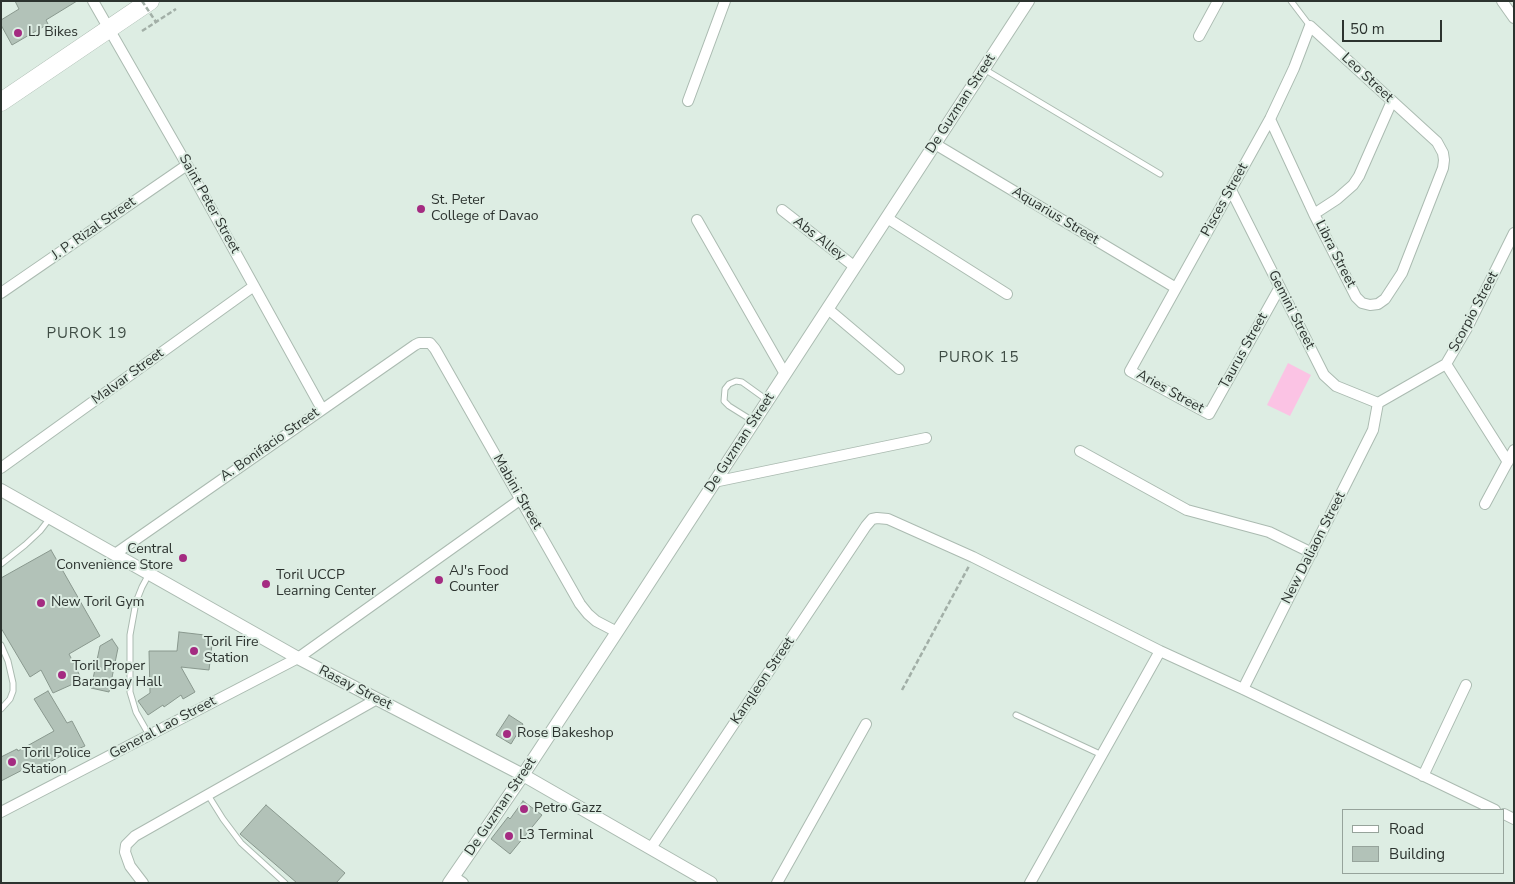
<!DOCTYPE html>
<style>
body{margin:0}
#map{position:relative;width:1515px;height:884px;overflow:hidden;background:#ddede3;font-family:"Nunito Sans",sans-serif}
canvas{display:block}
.frame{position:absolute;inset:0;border:2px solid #2c332f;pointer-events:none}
.legend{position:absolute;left:1342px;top:809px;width:162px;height:65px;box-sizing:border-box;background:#ddede3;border:1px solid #96a39b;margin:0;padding:6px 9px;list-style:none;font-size:15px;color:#2c332f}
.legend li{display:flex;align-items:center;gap:10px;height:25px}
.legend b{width:25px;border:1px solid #96a39b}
.scale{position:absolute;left:1342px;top:20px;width:100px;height:22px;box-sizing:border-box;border:2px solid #2c332f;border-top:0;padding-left:6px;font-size:15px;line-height:18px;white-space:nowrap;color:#2c332f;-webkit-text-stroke:4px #ddede3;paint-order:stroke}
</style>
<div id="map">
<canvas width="1515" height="884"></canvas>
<div class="frame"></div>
<ul class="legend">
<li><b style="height:6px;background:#fff"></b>Road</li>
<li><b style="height:14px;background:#b2c2b8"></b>Building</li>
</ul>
<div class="scale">50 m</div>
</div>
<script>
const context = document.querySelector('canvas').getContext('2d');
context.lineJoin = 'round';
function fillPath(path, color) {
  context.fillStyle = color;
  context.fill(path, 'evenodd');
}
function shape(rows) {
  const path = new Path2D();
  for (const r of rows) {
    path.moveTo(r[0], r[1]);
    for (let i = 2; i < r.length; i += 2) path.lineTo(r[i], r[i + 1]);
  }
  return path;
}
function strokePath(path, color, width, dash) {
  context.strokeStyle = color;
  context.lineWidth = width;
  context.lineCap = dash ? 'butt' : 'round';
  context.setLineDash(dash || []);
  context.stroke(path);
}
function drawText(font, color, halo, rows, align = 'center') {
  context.font = font + ' "Nunito Sans",sans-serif';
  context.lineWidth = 4;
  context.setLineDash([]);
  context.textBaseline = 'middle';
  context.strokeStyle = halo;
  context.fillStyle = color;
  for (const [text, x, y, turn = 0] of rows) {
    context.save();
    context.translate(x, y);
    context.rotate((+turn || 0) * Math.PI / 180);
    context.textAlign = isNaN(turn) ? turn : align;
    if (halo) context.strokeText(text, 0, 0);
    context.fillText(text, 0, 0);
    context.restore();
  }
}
const green = shape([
 [1288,363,1311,375,1290,416,1267,405]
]);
const building = shape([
 [15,1,77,1,46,20,48,24,12,45,1,25,1,20,19,9,15,1],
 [51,550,100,636,69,654,82,680,53,693,41,670,30,677,1,628,1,578,51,550],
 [179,632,213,636,209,670,181,667,195,692,183,699,181,695,164,707,163,705,148,715,138,701,150,693,149,651,177,651,179,632],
 [112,639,118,648,109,692,91,688,100,646,112,639],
 [48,691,67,723,72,721,85,746,71,752,70,751,37,769,34,764,1,781,1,757,17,749,18,751,54,731,34,699,48,691],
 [509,715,523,724,511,744,496,735,509,715],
 [523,801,542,815,510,854,491,839,508,817,510,819,523,801],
 [266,805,345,873,336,883,297,883,240,834,266,805]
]);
const path = shape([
 [142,31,176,9],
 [902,690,969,566]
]);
const service = shape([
 [1291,1,1310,26],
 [984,69,1160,174],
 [753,421,729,406,724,401,725,389,729,384,736,381,742,382,767,400],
 [1,564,25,545,40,531,50,518],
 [1,645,8,661,13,683,13,691,10,699,1,709],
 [1016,715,1102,755],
 [149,735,136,712,130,692,130,635,136,602,142,587,149,574],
 [208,795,223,819,241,843,285,883]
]);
const minor = shape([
 [93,1,187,165,322,409],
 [1502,1,1514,18],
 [1199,36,1218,1],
 [688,101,725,1],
 [1270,119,1314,214,1356,297,1362,303,1370,305,1378,304,1385,299,1402,273,1443,168,1444,160,1443,153,1437,142,1310,26,1294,68,1270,119,1130,371,1209,414,1280,287],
 [935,144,1176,288],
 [1231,190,1324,375,1336,386,1378,403],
 [782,210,855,267],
 [1314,214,1337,199,1353,185,1359,176,1392,101],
 [887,218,1007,294],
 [697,220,785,374],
 [1,293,187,165],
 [828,309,899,369],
 [1446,364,1508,462],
 [1378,403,1446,364,1467,328,1514,233],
 [1080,451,1187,510,1269,532,1312,553],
 [1,468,254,286],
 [714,482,926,438],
 [1485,504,1514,450],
 [115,554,415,345,419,343,430,343,435,349,580,604,588,614,596,621,617,632],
 [1243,689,1373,430,1378,403],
 [1423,776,1466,685],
 [1,812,298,658,521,499],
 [1504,814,1514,819],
 [651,848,866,526,872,519,877,518,888,519,973,557,1160,651,1243,689,1495,810],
 [453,876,463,883],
 [143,883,130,866,125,852,126,845,135,836,377,699],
 [777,883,866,724],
 [1030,883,1160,651]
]);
const tertiary = shape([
 [1,490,298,658,523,775,711,883],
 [449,883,523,775,617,632,1028,1]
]);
const trunk = shape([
 [1,102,150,1]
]);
const pathBridge = shape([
 [142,1,156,22]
]);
const markers = [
 [18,33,5,"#a42b81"],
 [421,209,5,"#a42b81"],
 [183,558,5,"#a42b81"],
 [439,580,5,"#a42b81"],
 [266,584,5,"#a42b81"],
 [41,603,5,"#a42b81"],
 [194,651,5,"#a42b81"],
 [62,675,5,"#a42b81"],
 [507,734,5,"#a42b81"],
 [12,762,5,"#a42b81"],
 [524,809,5,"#a42b81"],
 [509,836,5,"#a42b81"]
];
const poiNames = [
 ["LJ Bikes",28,33],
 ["St. Peter",431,201],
 ["College of Davao",431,217],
 ["Central",173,550,"right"],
 ["Convenience Store",173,566,"right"],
 ["AJ's Food",449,572],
 ["Counter",449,588],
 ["Toril UCCP",276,576],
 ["Learning Center",276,592],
 ["New Toril Gym",51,603],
 ["Toril Fire",204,643],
 ["Station",204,659],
 ["Toril Proper",72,667],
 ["Barangay Hall",72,683],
 ["Rose Bakeshop",517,734],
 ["Toril Police",22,754],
 ["Station",22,770],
 ["Petro Gazz",534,809],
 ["L3 Terminal",519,836]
];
const streetNames = [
 ["Leo Street",1367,78,43],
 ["De Guzman Street",961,104,-57],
 ["Pisces Street",1225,200,-61],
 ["Saint Peter Street",209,204,61],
 ["Aquarius Street",1055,216,31],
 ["J. P. Rizal Street",94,229,-35],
 ["Abs Alley",819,239,38],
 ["Libra Street",1335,254,63],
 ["Gemini Street",1291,310,63],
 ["Scorpio Street",1474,312,-62],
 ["Taurus Street",1244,351,-61],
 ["Malvar Street",128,377,-36],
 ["Aries Street",1170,392,29],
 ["De Guzman Street",740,443,-57],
 ["A. Bonifacio Street",270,445,-35],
 ["Mabini Street",517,492,60],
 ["New Daliaon Street",1314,548,-63],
 ["Kangleon Street",763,681,-56],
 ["Rasay Street",355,688,27],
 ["General Lao Street",163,728,-28],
 ["De Guzman Street",501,807,-56]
];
const neighbourhoodNames = [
 ["PUROK 19",87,334],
 ["PUROK 15",979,358]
];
fillPath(green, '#fbc3e4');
fillPath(building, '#b2c2b8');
strokePath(building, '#89988e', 1);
strokePath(service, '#abbbb1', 7);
strokePath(minor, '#abbbb1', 12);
strokePath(tertiary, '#abbbb1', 14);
strokePath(trunk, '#abbbb1', 19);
strokePath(path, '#a2afa7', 2.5, [5, 2.5]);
strokePath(service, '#fff', 5);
strokePath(minor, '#fff', 10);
strokePath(tertiary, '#fff', 12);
strokePath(trunk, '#fff', 18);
strokePath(pathBridge, '#a2afa7', 2.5, [5, 2.5]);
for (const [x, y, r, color] of markers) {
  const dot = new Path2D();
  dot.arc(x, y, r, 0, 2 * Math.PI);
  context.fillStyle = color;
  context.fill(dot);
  strokePath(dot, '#ddede3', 2);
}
drawText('14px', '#2c332f', '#ddede3', poiNames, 'left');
drawText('14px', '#2c332f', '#ddede3', streetNames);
context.letterSpacing = '1px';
drawText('15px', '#3e4c44', '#ddede3', neighbourhoodNames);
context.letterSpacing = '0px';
</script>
